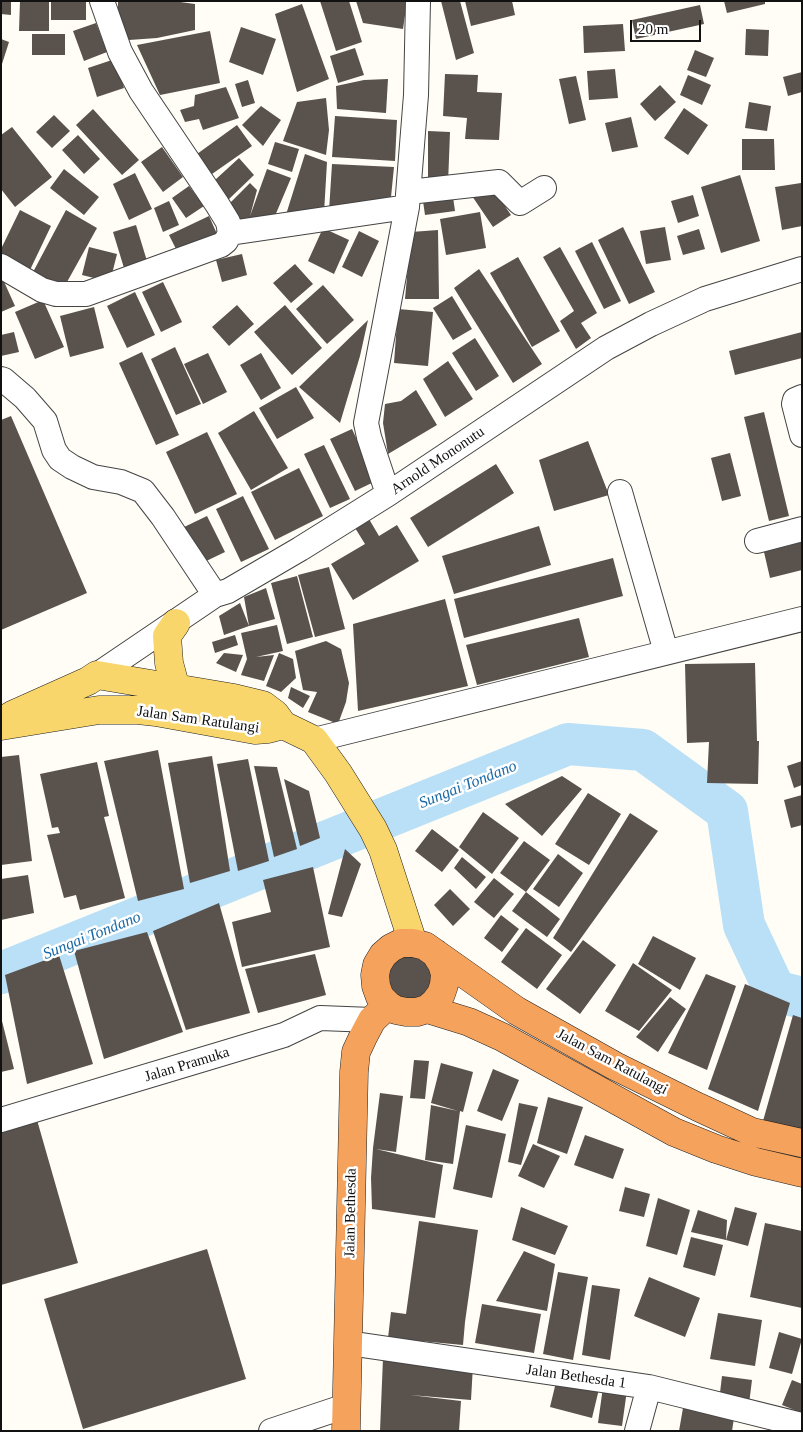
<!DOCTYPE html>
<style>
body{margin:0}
#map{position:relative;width:803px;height:1432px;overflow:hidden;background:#fffdf5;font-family:Georgia,serif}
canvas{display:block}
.frame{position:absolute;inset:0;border:2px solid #111;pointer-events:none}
.scale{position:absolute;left:630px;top:20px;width:71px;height:22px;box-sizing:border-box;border:2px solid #111;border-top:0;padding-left:6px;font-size:15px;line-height:18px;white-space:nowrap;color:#111;-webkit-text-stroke:4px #fff;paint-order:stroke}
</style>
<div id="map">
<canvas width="803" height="1432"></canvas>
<div class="frame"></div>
<div class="scale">20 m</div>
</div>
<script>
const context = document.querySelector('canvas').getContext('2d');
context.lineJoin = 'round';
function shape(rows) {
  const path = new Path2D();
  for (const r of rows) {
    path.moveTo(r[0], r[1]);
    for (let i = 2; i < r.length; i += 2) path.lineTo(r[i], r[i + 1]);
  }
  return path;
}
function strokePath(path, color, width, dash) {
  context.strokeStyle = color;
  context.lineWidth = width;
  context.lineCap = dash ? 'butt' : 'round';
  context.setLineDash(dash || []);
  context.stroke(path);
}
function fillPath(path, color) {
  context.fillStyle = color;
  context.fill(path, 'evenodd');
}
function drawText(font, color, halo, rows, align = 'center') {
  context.font = font + ' Georgia,serif';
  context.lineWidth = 5;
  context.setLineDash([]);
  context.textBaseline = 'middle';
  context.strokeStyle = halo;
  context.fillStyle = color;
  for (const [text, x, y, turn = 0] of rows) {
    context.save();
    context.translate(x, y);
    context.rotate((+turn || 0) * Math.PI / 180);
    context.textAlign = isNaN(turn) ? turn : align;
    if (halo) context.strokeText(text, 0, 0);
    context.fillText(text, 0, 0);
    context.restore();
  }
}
const river = shape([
 [1,973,568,744,643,750,727,811,744,925,775,991,802,998]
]);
const building = shape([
 [1,1,11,1,11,15,1,14],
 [20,1,49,1,49,31,19,31],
 [51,1,86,1,86,20,51,20],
 [118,1,173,1,195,4,195,30,157,38,129,40,118,20],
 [320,1,349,1,362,42,336,51],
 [356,1,407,1,403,29,363,23],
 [441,1,460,1,474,53,456,60],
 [465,1,512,1,515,15,471,26],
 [724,1,765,1,765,4,727,13],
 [302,4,329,79,297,92,275,14],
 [700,5,704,24,636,39,632,20],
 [96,23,107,52,84,61,73,31],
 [623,24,625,51,584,53,583,26],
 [241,27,276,39,263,75,229,62],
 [746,29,769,30,768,56,745,55],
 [210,31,220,83,160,95,137,45],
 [32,34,65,34,65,55,32,55],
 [1,39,9,42,2,64,1,64],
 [355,48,364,75,338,83,330,56],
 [695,50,714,58,706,77,687,70],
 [115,59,124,88,97,97,88,68],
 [615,69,618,98,589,100,587,71],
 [802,72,802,92,788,96,783,77],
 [445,74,478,75,477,92,502,93,499,140,465,139,467,118,443,116],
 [688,75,711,85,702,105,680,95],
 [576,76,586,120,569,124,559,79],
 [388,79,386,113,337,109,336,86,364,80],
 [248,80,255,103,242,107,235,84],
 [660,85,676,102,655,121,640,104],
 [226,87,239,118,203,130,199,119,185,122,180,110,194,106,195,95],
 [326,98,329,130,326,155,283,141,297,102],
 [749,102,771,106,767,131,745,128],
 [261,106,281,120,263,146,242,125],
 [684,108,708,125,688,155,664,138],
 [93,109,139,160,122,175,76,125],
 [54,115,70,131,52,148,36,132],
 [335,116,397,120,395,161,332,157],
 [631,117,638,147,612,152,605,123],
 [237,125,252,146,212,174,197,154],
 [12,127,52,177,15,207,1,189,1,135],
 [428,131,450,132,448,184,428,187],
 [78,135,100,159,84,174,62,150],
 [742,139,774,139,775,170,742,170],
 [275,142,299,149,292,172,268,164],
 [162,147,183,177,163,192,141,162],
 [305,154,327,162,324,213,284,221],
 [239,158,254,175,228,200,215,180],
 [332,164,394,167,391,197,329,211],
 [64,169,99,197,84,215,50,188],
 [267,169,291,178,272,223,247,224,235,219,228,205,250,183,257,190,250,216],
 [135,173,152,209,129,220,113,184],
 [740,175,760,241,721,253,701,187],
 [801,183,802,226,782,230,775,187],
 [490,184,511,215,493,227,472,196],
 [189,186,204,206,186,218,172,198],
 [452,190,455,211,425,215,422,194],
 [693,195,699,216,678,223,671,201],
 [169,201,179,225,163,232,154,208],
 [20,210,51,226,29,272,1,258,1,249],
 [66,210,97,228,62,291,32,274],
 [480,212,486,248,446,255,440,219],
 [209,216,217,234,178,253,169,235],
 [136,225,147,261,124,268,113,232],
 [623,227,655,292,629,304,598,240],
 [665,227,671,260,646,264,640,231],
 [323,228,349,240,334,274,308,261],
 [699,229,705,249,683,255,677,236],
 [438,230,439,299,405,299,411,232],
 [359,231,379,241,362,277,342,267],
 [592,242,621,301,604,309,575,251],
 [89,247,117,254,110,282,82,275],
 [560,247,597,313,581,323,591,338,576,349,560,321,574,311,543,257],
 [242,254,247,275,222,282,216,260],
 [518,257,560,331,532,347,490,273],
 [295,264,313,284,291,303,273,283],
 [479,269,542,364,513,383,454,288],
 [1,275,15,306,1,312],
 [163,282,182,322,161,332,142,292],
 [323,285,354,320,327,344,296,309],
 [135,292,155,335,127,348,107,306],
 [452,296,472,329,453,340,433,308],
 [43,300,64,347,35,359,15,312],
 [237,305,254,324,229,346,212,327],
 [285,305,322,348,292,375,254,332],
 [94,307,104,348,70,357,60,316],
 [398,309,433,312,428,366,394,363],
 [368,320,360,356,340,423,299,387],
 [14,332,19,352,1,356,1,335],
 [802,332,802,358,735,375,729,351],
 [475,338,499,376,476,391,452,353],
 [175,347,201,404,176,415,151,359],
 [142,352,179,435,156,445,119,363],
 [208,353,227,392,203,404,184,364],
 [261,353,281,388,261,400,240,365],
 [448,361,473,399,445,417,423,379],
 [296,387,314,418,277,439,259,408],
 [416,390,437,425,388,454,383,423,385,404,401,401],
 [254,411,288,468,251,490,218,433],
 [764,412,789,516,769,521,744,417],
 [11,416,87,593,1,630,1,420],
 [352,429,376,481,355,491,330,439],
 [207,432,237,494,195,514,166,452],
 [588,441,609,495,554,511,539,460],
 [324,445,350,499,330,508,304,454],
 [730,453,741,496,722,501,711,458],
 [496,464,514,493,428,547,410,518],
 [299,468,323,516,275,540,251,492],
 [243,496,269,549,241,562,216,509],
 [366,514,379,536,397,525,419,561,353,600,331,564,365,544,352,523],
 [207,516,225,552,198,565,180,529],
 [539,526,551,565,454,594,442,556],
 [802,542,802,570,770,578,764,552],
 [613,558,623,596,464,638,454,599],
 [329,567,345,629,315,637,298,575],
 [297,576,313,637,287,644,271,583],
 [266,588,275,619,249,626,244,597],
 [445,599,468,686,358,711,353,624],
 [240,603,249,626,224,635,219,616],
 [579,618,589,657,477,685,466,645],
 [277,625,283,651,256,657,274,655,264,681,241,675,247,659,241,633],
 [235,635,238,645,215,653,212,642],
 [326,641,341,649,349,683,346,702,338,724,308,712,317,692,303,690,295,651],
 [224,653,243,655,236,672,216,663],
 [279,653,293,659,296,678,281,692,266,686],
 [755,663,757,741,759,741,758,784,707,783,709,742,687,743,685,664],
 [291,687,310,696,303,708,288,698],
 [158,750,184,889,138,901,104,761],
 [19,755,32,861,1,865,1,757],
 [212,756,230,871,190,883,168,763],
 [248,759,269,861,238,871,217,764],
 [802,761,802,785,794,788,787,766],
 [97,762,109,816,104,817,125,898,80,910,76,895,64,898,47,835,60,833,58,827,52,828,40,774],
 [254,766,277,767,297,849,274,857],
 [562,776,582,789,542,836,505,804],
 [284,779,309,791,320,838,300,846],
 [588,793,621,814,589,865,555,844],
 [802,795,802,825,791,828,784,800],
 [483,812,519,838,492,874,459,847],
 [630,813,658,831,571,952,553,938],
 [432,829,459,850,442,872,415,851],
 [524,841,550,860,526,892,500,873],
 [345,849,361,864,342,917,328,914],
 [558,854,583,873,559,907,533,889],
 [462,857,486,877,476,889,454,868],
 [313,867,330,947,242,967,232,922,271,912,263,880],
 [28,875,34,913,1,920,1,879],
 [494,878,514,894,494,918,474,902],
 [450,889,470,909,453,926,434,905],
 [526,892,560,919,547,937,512,911],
 [219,903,250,1013,186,1030,153,931],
 [501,915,519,929,502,952,484,938],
 [526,928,562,955,537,989,501,962],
 [147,932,183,1032,104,1059,74,951],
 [653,936,696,958,680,990,638,964],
 [583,940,616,965,580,1014,546,989],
 [415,947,434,957,430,997,399,1000,385,983,388,961],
 [315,954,326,995,258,1013,245,969],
 [59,955,93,1064,27,1084,5,975],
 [633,963,672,990,639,1031,605,1011],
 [706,974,736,986,707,1070,668,1053],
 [745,984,790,1003,758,1111,708,1089],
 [670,997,686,1009,658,1052,636,1037],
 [793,1015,802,1018,802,1132,763,1121],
 [1,1017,14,1069,1,1072],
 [414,1060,429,1061,425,1099,410,1098],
 [441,1063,473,1072,463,1112,460,1111,453,1164,425,1160,431,1105,458,1111,431,1103],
 [493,1069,519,1080,502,1121,477,1111],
 [380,1093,403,1096,396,1152,376,1149,443,1165,435,1218,372,1209,371,1178,373,1148],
 [548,1097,583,1107,567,1154,537,1143],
 [519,1103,538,1107,521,1165,508,1162],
 [37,1120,78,1263,1,1285,1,1130],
 [466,1125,506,1134,492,1198,453,1189],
 [585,1135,624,1149,613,1179,574,1165],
 [533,1144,560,1156,544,1188,518,1176],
 [625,1187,650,1194,644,1217,619,1211],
 [658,1198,690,1210,677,1255,646,1246],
 [521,1207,568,1226,555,1255,512,1240],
 [735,1207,757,1213,748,1246,726,1240],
 [698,1210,727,1220,726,1240,691,1232],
 [419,1221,478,1230,465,1322,463,1345,388,1338,391,1312,406,1314],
 [765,1223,802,1231,802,1308,750,1297],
 [691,1237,723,1245,715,1276,683,1267],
 [207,1249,246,1379,83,1429,44,1299],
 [524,1251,555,1264,547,1311,496,1301],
 [558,1272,588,1277,573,1360,543,1354],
 [649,1277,700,1298,685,1337,634,1316],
 [592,1285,620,1289,610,1360,582,1355],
 [482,1304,541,1314,534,1353,475,1343],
 [718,1313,762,1320,755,1366,710,1359],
 [779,1332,802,1339,792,1374,769,1368],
 [383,1358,473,1365,471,1400,410,1395,461,1401,459,1431,380,1431],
 [722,1376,752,1380,749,1404,719,1401],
 [557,1378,599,1389,592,1418,550,1407],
 [792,1380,802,1384,802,1413,782,1405],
 [603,1387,627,1390,622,1426,598,1423],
 [683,1408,734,1418,732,1431,679,1431]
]);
const minor = shape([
 [409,192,499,182,520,203,544,188],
 [230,233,407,207],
 [1,266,42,290,56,294,86,294,221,245,226,241,230,233,228,222,217,204,141,91,120,52,102,1],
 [1,379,4,380,25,398,45,421,54,450,60,459,72,467,93,477,121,482,143,491,163,517,215,595],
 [802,397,795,400,794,404,802,435],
 [620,492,666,652],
 [388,494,369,437,366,423,407,207,416,95,418,1],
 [757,541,802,529],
 [97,675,215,595,228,591,300,549,388,494,606,348,651,324,705,299,802,269],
 [314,740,802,619],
 [1,1120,284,1035,320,1018,372,1020],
 [348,1343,649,1387,802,1425],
 [271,1431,346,1406],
 [637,1431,649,1387]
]);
const major = shape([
 [176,623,167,636,169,663,176,689],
 [12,715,88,681,97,675,234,698,263,705,275,714,283,725],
 [1,726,99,710,138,710,156,712,255,730,268,729,283,725,314,740,338,773,373,829,383,850,413,943]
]);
const highway = shape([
 [435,953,442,964,445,974,444,985,441,994,435,1002,427,1009,417,1012,406,1012,396,1010,388,1005,380,997,376,986,375,975,377,965,383,955,391,948,401,943,413,943,425,946,517,1011,615,1066,698,1107,752,1132,802,1143],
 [427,1009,469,1022,502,1037,674,1132,716,1149,756,1162,802,1173],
 [346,1431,354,1072,356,1052,363,1037,372,1020,388,1005]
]);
const streetNames = [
 ["Arnold Mononutu",438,461,-34],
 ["Jalan Sam Ratulangi",198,720,8],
 ["Jalan Sam Ratulangi",612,1062,28],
 ["Jalan Pramuka",187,1065,-17],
 ["Jalan Bethesda",351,1213,-89],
 ["Jalan Bethesda 1",576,1377,8]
];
const waterNames = [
 ["Sungai Tondano",468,785,-22],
 ["Sungai Tondano",92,936,-22]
];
strokePath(river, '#b9e0f7', 42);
fillPath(building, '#5a524d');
strokePath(minor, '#444', 26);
strokePath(major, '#222', 29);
strokePath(highway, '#222', 29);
strokePath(minor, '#fff', 24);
strokePath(major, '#f9d66b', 28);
strokePath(highway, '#f5a25d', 28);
drawText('15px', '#111', '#fff', streetNames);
drawText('italic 16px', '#1768a6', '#fff', waterNames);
</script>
